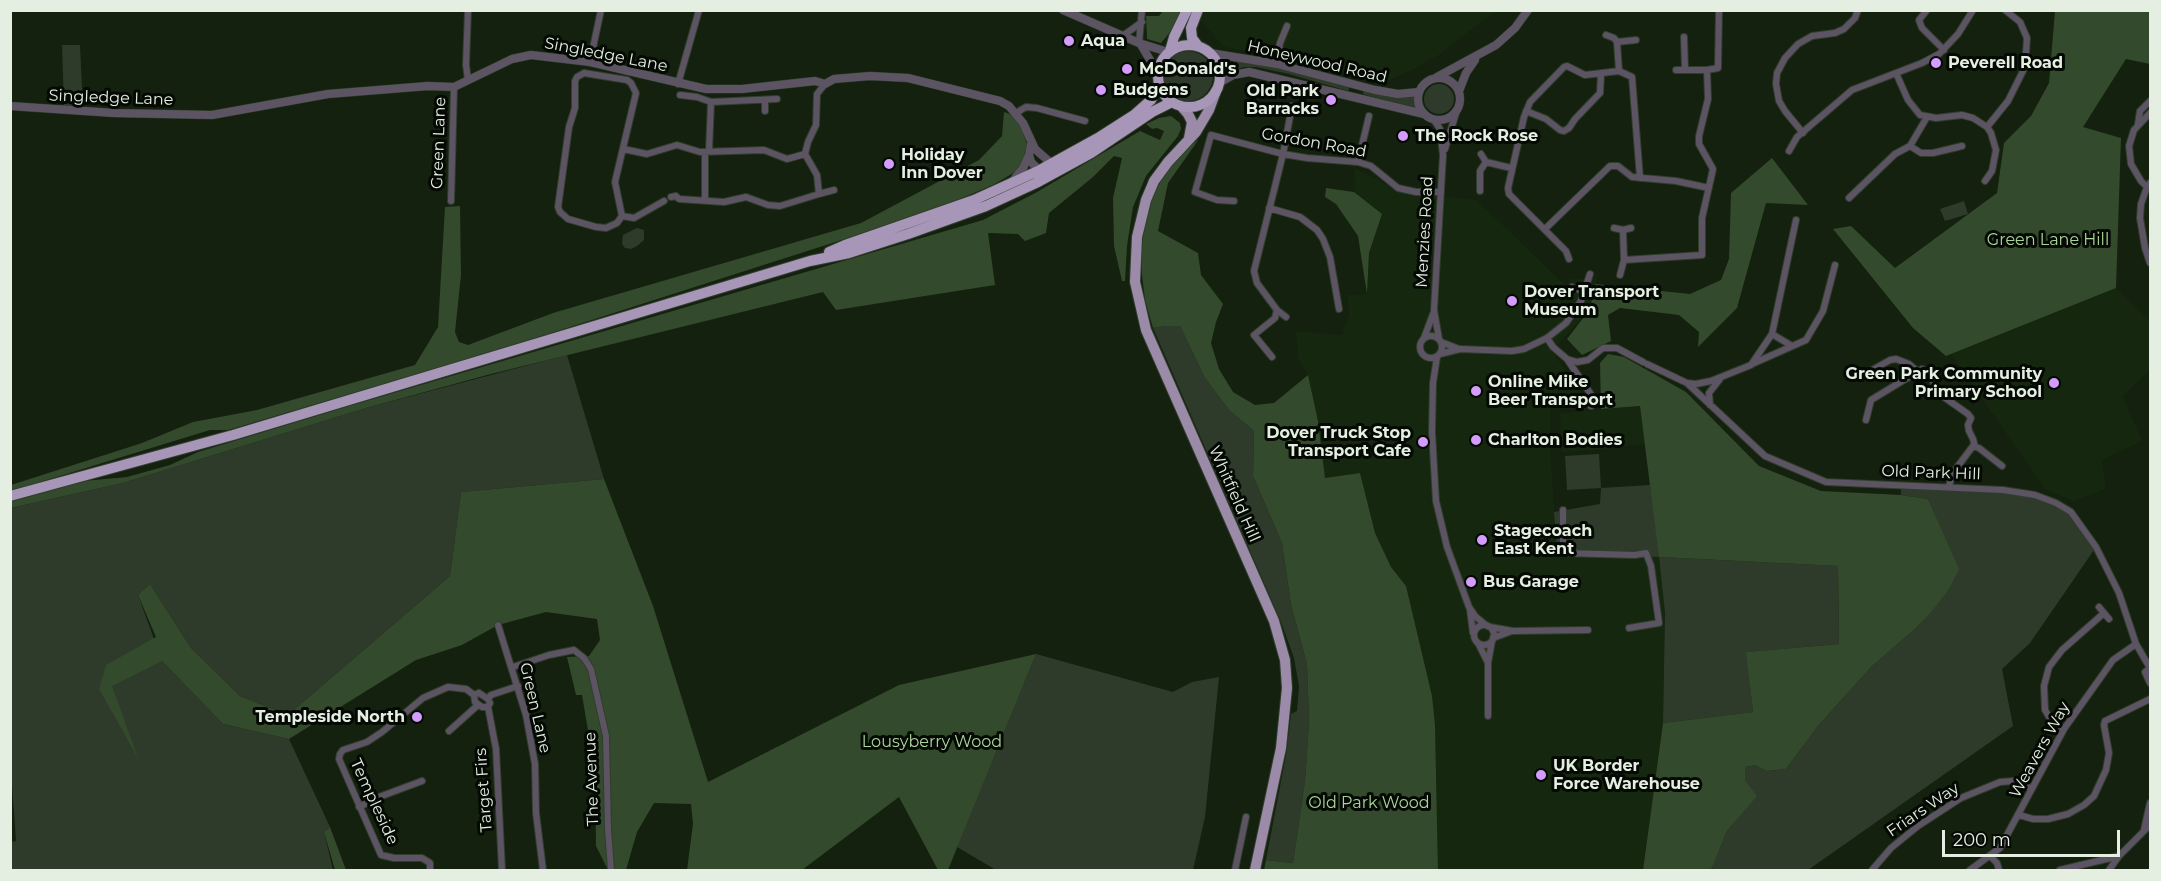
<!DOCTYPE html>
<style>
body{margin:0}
#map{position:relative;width:2161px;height:881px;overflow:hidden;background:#13210e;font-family:Montserrat,sans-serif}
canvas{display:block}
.frame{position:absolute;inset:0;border:12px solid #e4eee1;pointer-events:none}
.scale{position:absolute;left:1942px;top:830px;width:178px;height:27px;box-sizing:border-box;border:3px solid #e4eee1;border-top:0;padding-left:8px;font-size:18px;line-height:21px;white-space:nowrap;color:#e4eee1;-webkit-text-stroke:4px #040903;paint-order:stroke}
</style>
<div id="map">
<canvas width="2161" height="881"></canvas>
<div class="frame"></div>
<div class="scale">200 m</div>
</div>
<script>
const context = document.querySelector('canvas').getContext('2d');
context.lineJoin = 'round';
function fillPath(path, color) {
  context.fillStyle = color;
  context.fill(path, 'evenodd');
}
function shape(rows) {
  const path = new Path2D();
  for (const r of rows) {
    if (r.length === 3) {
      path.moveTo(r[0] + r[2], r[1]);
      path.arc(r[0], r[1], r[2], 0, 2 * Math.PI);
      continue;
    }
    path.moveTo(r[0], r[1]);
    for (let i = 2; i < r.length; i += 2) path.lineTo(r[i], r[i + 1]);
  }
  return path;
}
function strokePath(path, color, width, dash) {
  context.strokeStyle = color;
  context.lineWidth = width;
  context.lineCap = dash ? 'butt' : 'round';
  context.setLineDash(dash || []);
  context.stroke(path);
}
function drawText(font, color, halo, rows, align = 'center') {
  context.font = font + ' Montserrat,sans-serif';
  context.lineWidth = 6;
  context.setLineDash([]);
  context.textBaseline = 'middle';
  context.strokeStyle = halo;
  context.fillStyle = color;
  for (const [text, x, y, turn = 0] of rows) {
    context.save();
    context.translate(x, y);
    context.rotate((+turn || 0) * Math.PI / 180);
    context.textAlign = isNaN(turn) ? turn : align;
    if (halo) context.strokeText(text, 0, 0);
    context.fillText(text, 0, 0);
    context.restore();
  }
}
const built = shape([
 [1204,10,1499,11,1486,18,1439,55,1416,68,1390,80,1364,80,1278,57,1224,47,1199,19],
 [1355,168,1401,192,1477,200,1567,287,1571,279,1597,278,1590,309,1552,351,1587,401,1550,406,1550,446,1557,552,1659,557,1665,613,1663,723,1643,870,1438,870,1435,725,1406,586,1391,567,1375,533,1360,473,1325,478,1318,421,1308,375,1298,359,1296,331,1342,335,1349,314,1347,295,1367,294,1369,253,1382,215,1354,192],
 [2116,288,2150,321,2150,370,2123,396,2142,441,2102,460,2106,489,2073,501,2045,489,1951,354],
 [1640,406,1645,444,1595,450,1561,452,1560,413]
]);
const green = shape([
 [62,45,80,45,83,109,64,108],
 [1188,76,25],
 [1233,60,1289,70,1350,87,1348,91,1289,74,1256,67,1245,67,1233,70],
 [1439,99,15],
 [1363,90,1403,97,1417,95,1418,108,1369,96,1363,94],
 [1964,201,1968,214,1945,221,1940,209],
 [637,228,644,230,644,240,637,246,631,249,625,248,622,244,623,235],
 [1166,326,1180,326,1205,378,1229,410,1254,431,1253,476,1282,543,1291,605,1307,664,1309,722,1305,781,1293,863,1266,860,1286,755,1291,714,1297,711,1299,686,1294,658,1281,622,1153,328],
 [567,355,604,479,461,492,450,576,288,715,240,696,191,648,150,584,138,595,162,661,223,724,289,739,330,827,324,832,333,870,11,870,10,842,16,841,10,757,11,508,123,483,366,408],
 [1599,454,1601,488,1650,485,1660,557,1838,566,1839,644,1747,652,1753,712,1663,723,1665,613,1659,557,1557,553,1554,512,1600,504,1601,488,1567,490,1565,456],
 [1901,486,2003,490,2035,495,2071,512,2096,547,2030,643,2002,669,2013,726,1808,870,1709,870,1712,868,1727,831,1756,796,1745,780,1745,767,1755,765,1768,771,1786,769,1818,726,1871,667,1915,629,1948,591,1958,569,1928,499,1901,495],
 [1036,654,1173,692,1192,682,1219,677,1205,817,1193,870,996,870,957,847]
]);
const forest = shape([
 [1163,11,1182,11,1171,31,1161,43,1147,39,1146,16,1159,16],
 [2055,11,2150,11,2150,64,2126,59,2083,127,2121,138,2116,288,1946,356,1913,328,1833,229,1851,226,1895,268,1997,193,2004,143,2031,116,2049,83],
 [1004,112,1013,115,1022,129,1027,144,1023,160,1015,172,993,185,926,213,495,351,228,430,210,430,11,491,11,485,142,443,193,422,257,410,415,365,438,327,445,207,460,206,461,275,455,332,459,342,468,345,553,313,861,223,979,160,1002,136],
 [1171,116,1180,123,1181,129,1178,136,1146,176,1133,207,1127,246,1125,281,1122,281,1114,246,1113,198,1122,158,1114,156,1093,177,1049,213,1046,233,1025,241,1018,234,988,233,995,285,836,310,823,292,491,374,366,408,123,483,11,508,11,501,83,481,127,477,170,465,198,452,349,406,983,220,1037,192,1140,131,1160,140,1164,131,1157,128,1152,129,1146,124,1159,118],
 [1199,139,1168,183,1158,231,1198,253,1201,275,1223,304,1216,322,1211,343,1219,369,1233,392,1255,405,1274,403,1308,375,1318,421,1325,478,1360,473,1375,533,1391,567,1406,586,1432,696,1435,725,1438,870,1264,870,1266,860,1293,863,1305,781,1309,722,1307,664,1291,605,1282,543,1253,476,1254,431,1229,410,1205,378,1180,326,1166,326,1153,328,1145,300,1142,275,1141,247,1150,200,1160,180,1179,155],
 [1772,158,1808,205,1766,203,1737,308,1698,347,1699,332,1679,315,1620,308,1608,315,1611,341,1582,355,1567,339,1590,309,1595,284,1690,294,1721,280,1729,259,1731,193],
 [1326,188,1354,192,1382,214,1369,253,1367,294,1358,236,1336,204,1325,197],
 [1608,354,1624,357,1686,392,1759,466,1821,491,1901,495,1928,499,1959,569,1948,591,1931,612,1915,629,1871,667,1818,726,1786,769,1767,771,1755,765,1745,767,1745,780,1757,796,1727,831,1712,868,1709,870,1643,870,1663,723,1753,712,1746,652,1839,644,1838,566,1659,557,1640,406,1601,409,1600,363],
 [604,479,653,606,708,782,899,685,1036,654,948,870,938,870,899,797,802,870,687,870,693,824,691,804,654,803,637,832,626,870,608,870,596,846,595,772,582,695,576,695,567,657,589,656,600,640,597,619,546,612,498,625,462,645,416,660,289,739,223,724,162,661,112,686,138,758,99,689,106,665,156,637,138,595,150,584,191,648,240,696,288,715,450,576,461,492],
 [330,827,346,870,335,870,324,832]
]);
const minor = shape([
 [1927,10,1919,20,1922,28,1944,50],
 [1124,35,1142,22],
 [1606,35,1614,38,1617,42,1636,40],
 [1684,37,1685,69],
 [1617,42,1619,71],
 [1139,43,1142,10],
 [590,62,601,10],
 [1277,64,1280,43,1287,26],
 [1676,70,1707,70],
 [584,73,627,80,631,83,636,93,615,182,622,216,617,223,606,228,596,227,568,219,560,212,558,207,569,127,575,108,575,81,577,77,584,73],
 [1896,73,1908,100,1920,115,1936,118,1962,115,1973,118,1987,127,1991,133,1996,150,1992,171,1985,181],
 [468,80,466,65,468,10],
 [678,84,699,10],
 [825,84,817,94,816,125,808,142,805,154,817,175,819,194,834,190],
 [680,95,697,97,711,102,777,99],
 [765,100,765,111],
 [1526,111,1546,119,1560,130,1564,131,1569,128,1575,119,1600,93,1601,74],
 [1016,113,1026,107,1037,108,1085,121],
 [1434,120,1440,129,1443,155,1434,310,1439,339],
 [2138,124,2140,111,2150,101],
 [1987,127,2008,101,2025,67,2027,38,2020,22,2005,10],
 [1803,133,1785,111,1779,101,1776,84,1777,73,1785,58,1798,44,1812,36,1835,33,1844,29,1855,18,1858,10],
 [1910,146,1921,153,1933,153,1962,146],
 [623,149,647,154,677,145,700,152,764,150,787,159,805,154],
 [1445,149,1456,113],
 [709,151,711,102],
 [1789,151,1797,137,1852,90,1922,63,1939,54,1958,34,1973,10],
 [1481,154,1486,162],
 [1358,162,1369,116],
 [2150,183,2147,187,2141,204,2140,218,2145,248,2150,263],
 [2147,187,2141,181,2131,164,2129,146,2134,130,2150,113],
 [1480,191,1480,171,1486,162,1511,168],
 [671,197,676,196,679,199,724,202,746,197,768,205,780,206,819,194],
 [1849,198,1895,154,1910,146,1927,117],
 [705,200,705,152],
 [451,201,454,87],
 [1234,201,1217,200,1195,192,1211,135,1283,154,1307,158,1358,162,1371,166,1398,188,1416,192,1441,192],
 [1269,208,1300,217,1317,230,1323,239,1330,257,1339,309],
 [622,216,634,218,664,201],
 [1614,228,1623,230,1631,228],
 [1545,229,1610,166,1618,166,1632,177,1676,181,1709,188],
 [1569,259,1566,251,1509,194,1508,188,1524,117,1530,102,1564,67,1567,66,1585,75,1619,71,1632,77,1640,178],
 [1624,260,1702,255,1702,218,1713,169,1699,144,1699,136,1708,99,1707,70,1718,68,1719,10],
 [1620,275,1624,260,1623,230],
 [1572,287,1585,292],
 [1286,317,1277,310,1257,283,1254,271,1283,154,1292,106],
 [1772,334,1792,346],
 [1431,347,11],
 [1424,338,1433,314],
 [1547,338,1553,347,1567,359,1577,362,1588,360,1603,348,1617,348,1643,362],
 [1441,342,1459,349],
 [1440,354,1460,349,1512,351,1524,349,1547,338,1566,323,1581,301,1590,274],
 [1272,357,1254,335,1275,318,1277,310],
 [1437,357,1433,383,1432,432,1436,501,1447,547,1469,607,1475,616,1487,626],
 [1567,359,1592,396,1591,406],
 [1647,364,1687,383,1765,456,1826,482,2003,490,2035,495,2056,503,2071,512,2096,547,2119,593,2136,644,2150,668,2145,672,2150,683],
 [1752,364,1806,340,1823,311,1835,265],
 [1867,373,1890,360,1896,359,1909,364,1917,371],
 [1687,383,1696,384,1711,381,1751,365,1772,334,1796,220],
 [1710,405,1709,393,1720,379],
 [1866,420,1871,400,1922,369,1931,376,1936,390,1941,395,1968,414,1971,418,1968,425,1969,431,1973,439,1975,447],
 [1949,487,1952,474,1973,446,1979,448,2002,466],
 [1563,510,1563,553,1635,555,1646,553,1651,566,1659,623,1629,628],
 [2099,607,2109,619],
 [1470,610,1473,633],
 [498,625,526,715,535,764,536,813,543,870],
 [1484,635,10],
 [1490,627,1513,631,1588,630],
 [1493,638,1512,631],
 [1478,643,1488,663],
 [513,667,549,655,574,650,584,658,591,669,606,736,608,829,611,870],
 [479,693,488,699,490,703,488,707,482,707,475,702,474,695,479,693],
 [488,699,491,695,518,686],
 [488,707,496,749,502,870],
 [1488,716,1488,663,1492,641],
 [2064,729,2051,720,2045,710,2044,686,2049,667,2062,650,2104,613],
 [449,731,478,705],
 [359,807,379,797,422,781],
 [2019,815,2033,819,2048,819,2068,814,2084,805,2094,796,2106,770,2109,753,2104,725,2105,721,2150,699],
 [2144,830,2150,803],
 [1991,857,1997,863,1999,870],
 [430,870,430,863,422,858,394,858,381,855,339,759,340,754,343,750,367,742,382,732,423,698,448,687,466,689,474,695],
 [1235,870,1246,817],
 [1872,870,1891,848,1918,826,1961,798,2000,782,2014,781,2032,789],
 [1970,870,2000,848,2064,729,2113,660,2136,644],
 [2060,870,2119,856,2150,825],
 [2109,870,2119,856]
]);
const tertiary = shape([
 [1063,10,1139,43,1168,52],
 [1140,43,1150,60,1157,76],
 [1210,53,1277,64,1375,90,1398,94,1419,92],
 [1437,77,1496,45,1515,28,1528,10],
 [1439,99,21],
 [1219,83,1233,75,1249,72,1424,114],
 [1459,91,1466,73,1475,60],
 [10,106,114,113,212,115,328,94,428,86,454,87,512,59,531,55,590,62,706,89,742,89,815,81,825,84,834,79,870,76,908,78,1000,101,1009,106,1023,123,1035,149,1052,164],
 [1031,144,1029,155,1031,162,1037,168,1044,171],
 [1012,182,1023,168,1029,155]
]);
const primary = shape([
 [1216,91,1209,110,1196,132,1168,162,1154,181,1146,200,1137,237,1135,282,1146,330,1274,621,1285,660,1287,688,1281,748,1255,870],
 [1182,107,1188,114,1192,122,1189,138]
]);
const trunk = shape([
 [1189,76,31],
 [1198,46,1192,38,1191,28,1198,10],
 [1170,51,1174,37,1187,10],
 [829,252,845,245,974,200,1040,170,1098,138,1134,115,1151,100,1159,86],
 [10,496,233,435,810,261,849,253,908,234,986,206,1036,183,1091,153,1152,112,1172,102]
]);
const markers = [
 [1069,41,6,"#d39cfd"],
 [1936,63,6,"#d39cfd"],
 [1127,69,6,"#d39cfd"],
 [1101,90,6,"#d39cfd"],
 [1331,100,6,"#d39cfd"],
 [1403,136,6,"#d39cfd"],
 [889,164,6,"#d39cfd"],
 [1512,301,6,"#d39cfd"],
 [2054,383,6,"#d39cfd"],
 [1476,391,6,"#d39cfd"],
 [1476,440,6,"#d39cfd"],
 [1423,442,6,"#d39cfd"],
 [1482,540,6,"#d39cfd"],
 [1471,582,6,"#d39cfd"],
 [417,717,6,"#d39cfd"],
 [1541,775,6,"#d39cfd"]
];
const poiNames = [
 ["Aqua",1081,41],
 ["Peverell Road",1948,63],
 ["McDonald's",1139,69],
 ["Budgens",1113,90],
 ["Old Park",1319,91,"right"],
 ["Barracks",1319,109,"right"],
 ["The Rock Rose",1415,136],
 ["Holiday",901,155],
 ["Inn Dover",901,173],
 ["Dover Transport",1524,292],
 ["Museum",1524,310],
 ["Green Park Community",2042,374,"right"],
 ["Primary School",2042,392,"right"],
 ["Online Mike",1488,382],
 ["Beer Transport",1488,400],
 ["Dover Truck Stop",1411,433,"right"],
 ["Transport Cafe",1411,451,"right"],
 ["Charlton Bodies",1488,440],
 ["Stagecoach",1494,531],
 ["East Kent",1494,549],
 ["Bus Garage",1483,582],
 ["Templeside North",405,717,"right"],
 ["UK Border",1553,766],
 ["Force Warehouse",1553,784]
];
const streetNames = [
 ["Singledge Lane",606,55,11],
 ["Honeywood Road",1317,62,13],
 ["Singledge Lane",111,98,2],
 ["Green Lane",439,143,-88],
 ["Gordon Road",1314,143,10],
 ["Menzies Road",1425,232,-87],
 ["Old Park Hill",1931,473,2],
 ["Whitfield Hill",1234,494,66],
 ["Green Lane",535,708,77],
 ["Weavers Way",2040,750,-61],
 ["The Avenue",592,779,-92],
 ["Target Firs",484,790,-94],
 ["Templeside",374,802,65],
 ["Friars Way",1923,810,-34]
];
const parkNames = [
 ["Green Lane Hill",2048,240],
 ["Lousyberry Wood",932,742],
 ["Old Park Wood",1369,803]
];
fillPath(built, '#15270e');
fillPath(green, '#2e3b2a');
fillPath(forest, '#344a2c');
strokePath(minor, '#303e2c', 8);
strokePath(tertiary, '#303e2c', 9);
strokePath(primary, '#303e2c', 12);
strokePath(trunk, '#303e2c', 12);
strokePath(minor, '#5c5463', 6);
strokePath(tertiary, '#5c5463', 8);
strokePath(primary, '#9b8ba9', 10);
strokePath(trunk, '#a896b8', 10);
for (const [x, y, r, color] of markers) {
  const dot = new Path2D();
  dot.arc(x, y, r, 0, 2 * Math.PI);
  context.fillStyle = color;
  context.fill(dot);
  strokePath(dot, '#040903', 2);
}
drawText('bold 16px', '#e4eee1', '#040903', poiNames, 'left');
drawText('16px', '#e4eee1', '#040903', streetNames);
drawText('16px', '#abd49c', '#040903', parkNames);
</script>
